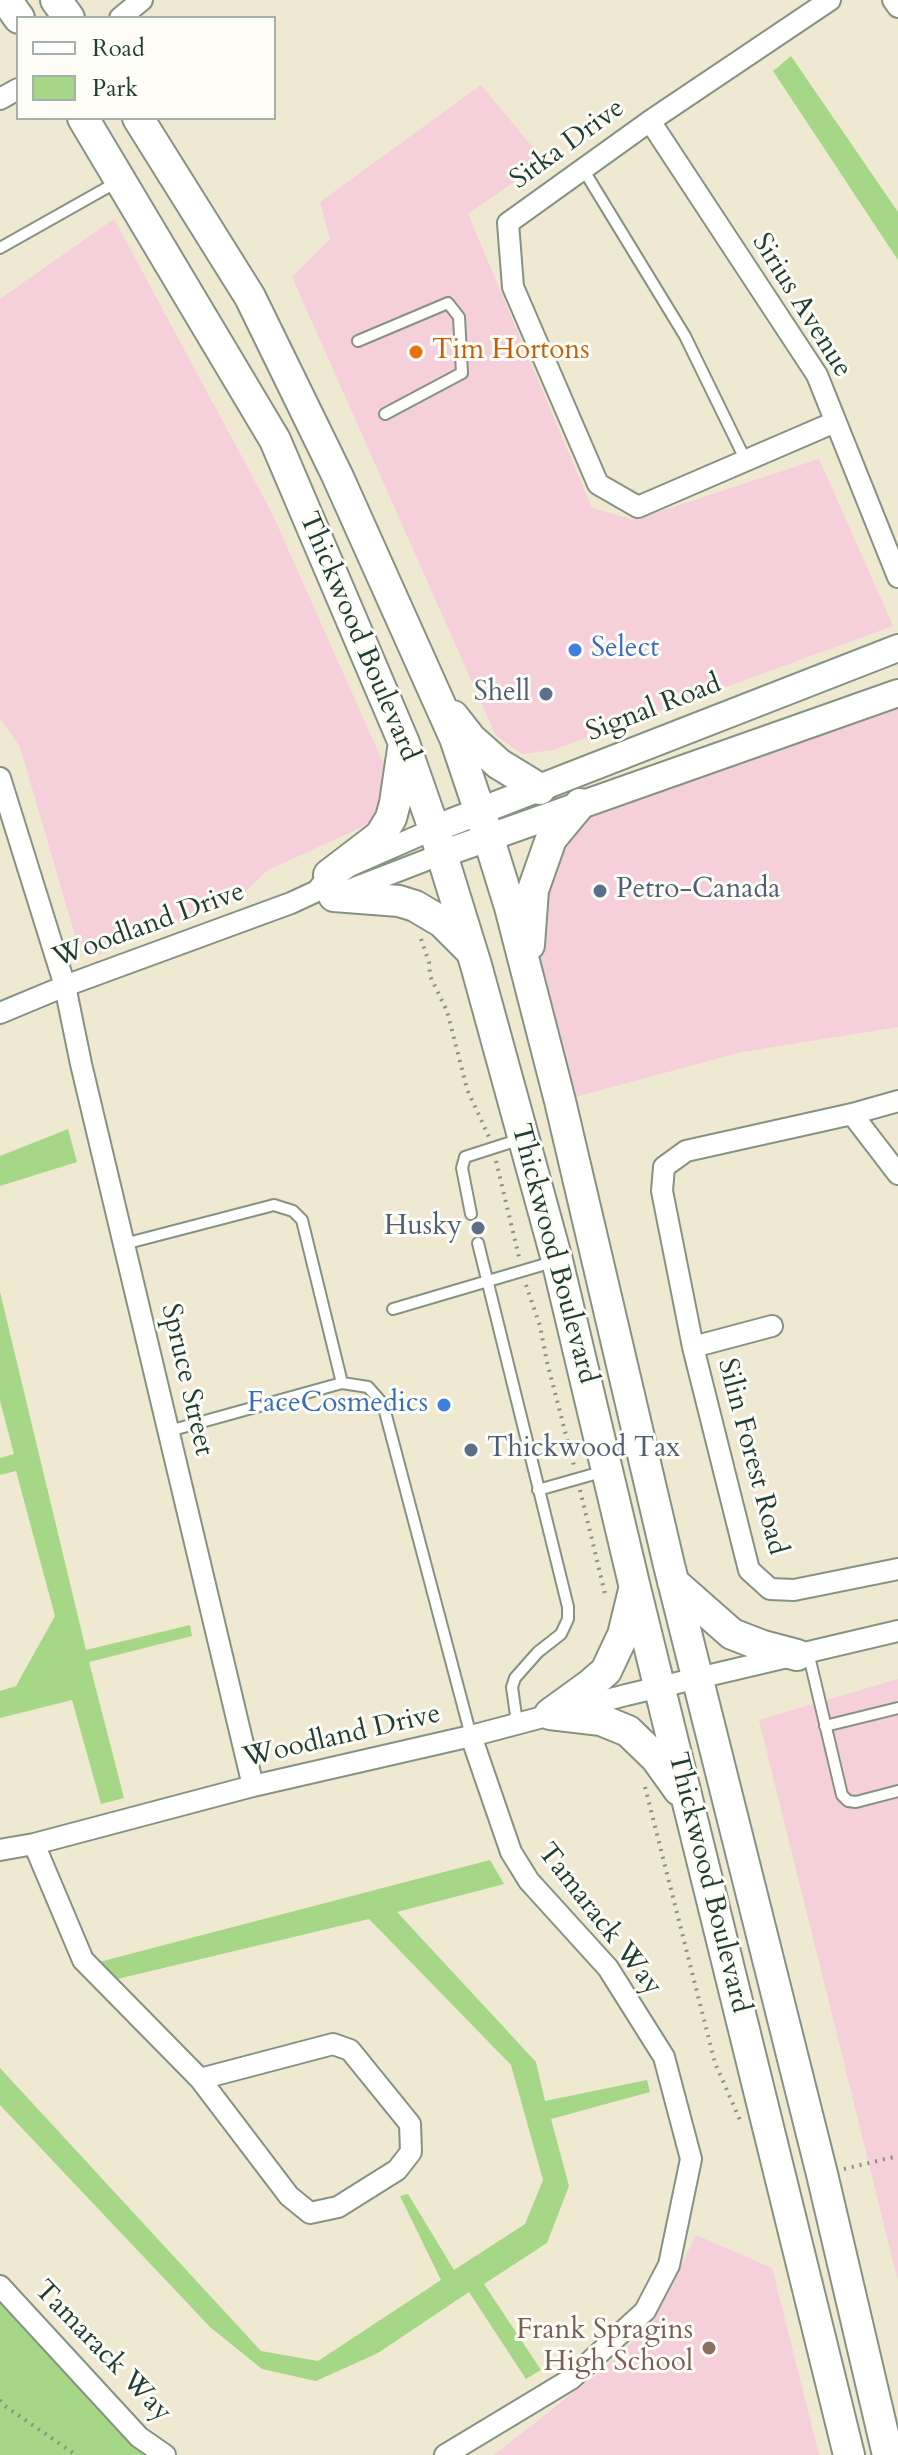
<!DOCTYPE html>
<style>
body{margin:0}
#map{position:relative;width:898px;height:2455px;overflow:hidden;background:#eee9d0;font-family:Cardo,serif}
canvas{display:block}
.legend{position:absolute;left:16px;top:16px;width:260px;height:104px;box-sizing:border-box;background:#fdfcf7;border:2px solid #a4b0a9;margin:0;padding:10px 14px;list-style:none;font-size:24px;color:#1f3d34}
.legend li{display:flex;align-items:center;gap:16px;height:40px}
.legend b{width:40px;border:2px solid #a4b0a9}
</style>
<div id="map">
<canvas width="898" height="2455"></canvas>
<ul class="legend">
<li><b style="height:10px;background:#fff"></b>Road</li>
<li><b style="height:22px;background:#a5d787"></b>Park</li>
</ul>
</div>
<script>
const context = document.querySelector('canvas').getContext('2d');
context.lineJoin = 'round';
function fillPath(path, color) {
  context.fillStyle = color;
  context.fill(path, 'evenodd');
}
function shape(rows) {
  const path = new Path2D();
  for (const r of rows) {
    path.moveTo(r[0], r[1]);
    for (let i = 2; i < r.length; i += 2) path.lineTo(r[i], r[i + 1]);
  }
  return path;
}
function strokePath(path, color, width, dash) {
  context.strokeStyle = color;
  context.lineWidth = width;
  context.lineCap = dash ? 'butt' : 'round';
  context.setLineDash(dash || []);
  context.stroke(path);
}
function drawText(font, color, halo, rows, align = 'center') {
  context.font = font + ' Cardo,serif';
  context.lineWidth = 6;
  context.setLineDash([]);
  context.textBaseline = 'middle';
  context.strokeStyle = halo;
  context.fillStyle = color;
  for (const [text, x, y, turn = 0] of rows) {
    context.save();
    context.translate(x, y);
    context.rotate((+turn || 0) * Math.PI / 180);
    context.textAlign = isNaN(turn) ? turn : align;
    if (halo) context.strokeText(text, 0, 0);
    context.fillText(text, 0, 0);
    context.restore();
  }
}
const built = shape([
 [481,85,544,161,468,214,592,508,634,520,819,459,893,626,553,750,522,754,496,736,292,277,330,239,320,202],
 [114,219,271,511,389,776,387,804,371,823,268,870,243,894,97,955,77,942,20,747,0,718,0,299],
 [898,693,898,1027,742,1052,560,1101,526,971,533,890,580,804],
 [898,1679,898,2281,759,1720],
 [696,2235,772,2268,819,2455,494,2455,602,2370,651,2325]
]);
const green = shape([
 [791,56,898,212,898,260,773,71],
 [68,1129,77,1162,0,1186,0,1156],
 [0,1292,86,1650,190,1625,192,1636,89,1662,124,1798,101,1804,72,1700,0,1718,0,1691,16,1686,55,1616,16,1471,0,1475,0,1458,14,1454,0,1401],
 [490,1860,504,1884,397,1912,536,2062,545,2101,647,2080,650,2092,551,2119,569,2186,547,2243,484,2284,541,2370,526,2379,469,2292,378,2353,316,2381,262,2369,210,2327,0,2105,0,2068,261,2351,318,2361,441,2280,400,2196,408,2194,454,2270,525,2224,543,2180,511,2065,369,1919,113,1980,99,1962],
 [0,2295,151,2455,0,2455]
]);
const path = shape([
 [421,939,429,962,430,976,447,1011,467,1089,489,1137],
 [496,1161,519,1257],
 [526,1285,540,1326,547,1362,574,1466],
 [580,1490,606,1598],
 [645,1787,715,2063,740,2120],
 [844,2169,898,2156],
 [0,2400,5,2406,76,2455]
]);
const service = shape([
 [583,169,685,336,746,461],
 [0,248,117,182],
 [358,341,448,303,459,317,462,373,385,414],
 [471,1214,462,1168,465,1157,521,1139],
 [478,1243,568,1607,568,1619,561,1634,538,1652,515,1678,512,1687,517,1723],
 [124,1244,274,1205,293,1211,302,1220,342,1383,368,1387,383,1404,471,1736],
 [393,1309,556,1261],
 [169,1431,342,1383],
 [538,1490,605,1471],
 [808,1652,842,1795,848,1801,856,1802,898,1791],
 [825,1726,898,1708]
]);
const minor = shape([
 [830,0,650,121,508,223,513,287,598,484,638,507,835,422],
 [893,0,898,7],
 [120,18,142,0],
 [0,99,18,89],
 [650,121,817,375,898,577],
 [0,778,65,986,81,1064,253,1786],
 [341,893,442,854],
 [0,1013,65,986,291,903,317,891,329,875,434,829],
 [898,1101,852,1114,686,1151,664,1167,662,1191,693,1347,749,1570,770,1589,794,1590,898,1569],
 [852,1114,898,1174],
 [693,1347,772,1326],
 [34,1844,83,1960,200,2079,333,2044,350,2050,410,2124,411,2152,397,2170,338,2207,310,2213,289,2196,200,2079],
 [0,1850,34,1844,253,1786,471,1736,626,1695,898,1631],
 [0,2286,139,2437,165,2455],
 [445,2455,571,2379,645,2311,669,2265,691,2159,664,2057,608,1968,529,1881,511,1852,471,1736]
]);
const tertiary = shape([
 [434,829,898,648],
 [442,854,898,693]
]);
const secondary = shape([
 [6,0,19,18],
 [56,0,69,18],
 [83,118,275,440,404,743,434,829,476,965,557,1260,635,1588,849,2455],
 [138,118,250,297,337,475,455,738,488,836,510,907,560,1101,669,1565,822,2174,888,2455],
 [453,716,471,739,499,764,540,789],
 [329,875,380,836,391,818,395,803,403,749],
 [334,896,399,901,415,906,442,922,469,949],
 [529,945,533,890,551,839,580,804],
 [673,1582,732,1634,763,1646,797,1655],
 [550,1714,601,1720,628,1731,656,1758,679,1790],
 [550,1714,590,1685,606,1671,623,1635,634,1590]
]);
const markers = [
 [416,352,8,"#e8710a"],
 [575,650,8,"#3f7fe0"],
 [546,694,8,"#5c6f8a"],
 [600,891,8,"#5c6f8a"],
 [478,1228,8,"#5c6f8a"],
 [444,1405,8,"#3f7fe0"],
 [471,1450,8,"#5c6f8a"],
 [709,2348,8,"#8d6e63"]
];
const streetNames = [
 ["Sitka Drive",568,145,-36],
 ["Sirius Avenue",801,306,58],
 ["Thickwood Boulevard",358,637,67],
 ["Signal Road",654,709,-21],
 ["Woodland Drive",149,926,-20],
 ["Thickwood Boulevard",553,1254,75],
 ["Spruce Street",186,1380,77],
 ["Silin Forest Road",751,1457,75],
 ["Woodland Drive",342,1737,-13],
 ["Thickwood Boulevard",708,1883,76],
 ["Tamarack Way",599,1920,52],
 ["Tamarack Way",102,2352,46]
];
const foodNames = [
 ["Tim Hortons",432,352]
];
const shopNames = [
 ["Select",591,650],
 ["FaceCosmedics",428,1405,"right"]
];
const serviceNames = [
 ["Shell",530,694],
 ["Petro-Canada",616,891,"left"],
 ["Husky",462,1228],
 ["Thickwood Tax",487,1450,"left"]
];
const educationNames = [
 ["Frank Spragins",693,2332],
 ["High School",693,2364]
];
fillPath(built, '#f5cfda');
fillPath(green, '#a5d787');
strokePath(service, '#869382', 14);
strokePath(minor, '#869382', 24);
strokePath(tertiary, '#869382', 30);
strokePath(secondary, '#869382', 34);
strokePath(path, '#869382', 4, [2, 6]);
strokePath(service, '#fff', 10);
strokePath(minor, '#fff', 20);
strokePath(tertiary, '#fff', 26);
strokePath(secondary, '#fff', 30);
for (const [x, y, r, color] of markers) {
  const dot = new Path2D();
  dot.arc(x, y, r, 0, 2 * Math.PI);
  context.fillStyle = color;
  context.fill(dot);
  strokePath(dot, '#fdfcf7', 3);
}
drawText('28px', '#1f3d34', '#fdfcf7', streetNames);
drawText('28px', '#c56008', '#fdfcf7', foodNames, 'left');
drawText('28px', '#366cbe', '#fdfcf7', shopNames, 'left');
drawText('28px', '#4e5e75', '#fdfcf7', serviceNames, 'right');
drawText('28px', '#785e54', '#fdfcf7', educationNames, 'right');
</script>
